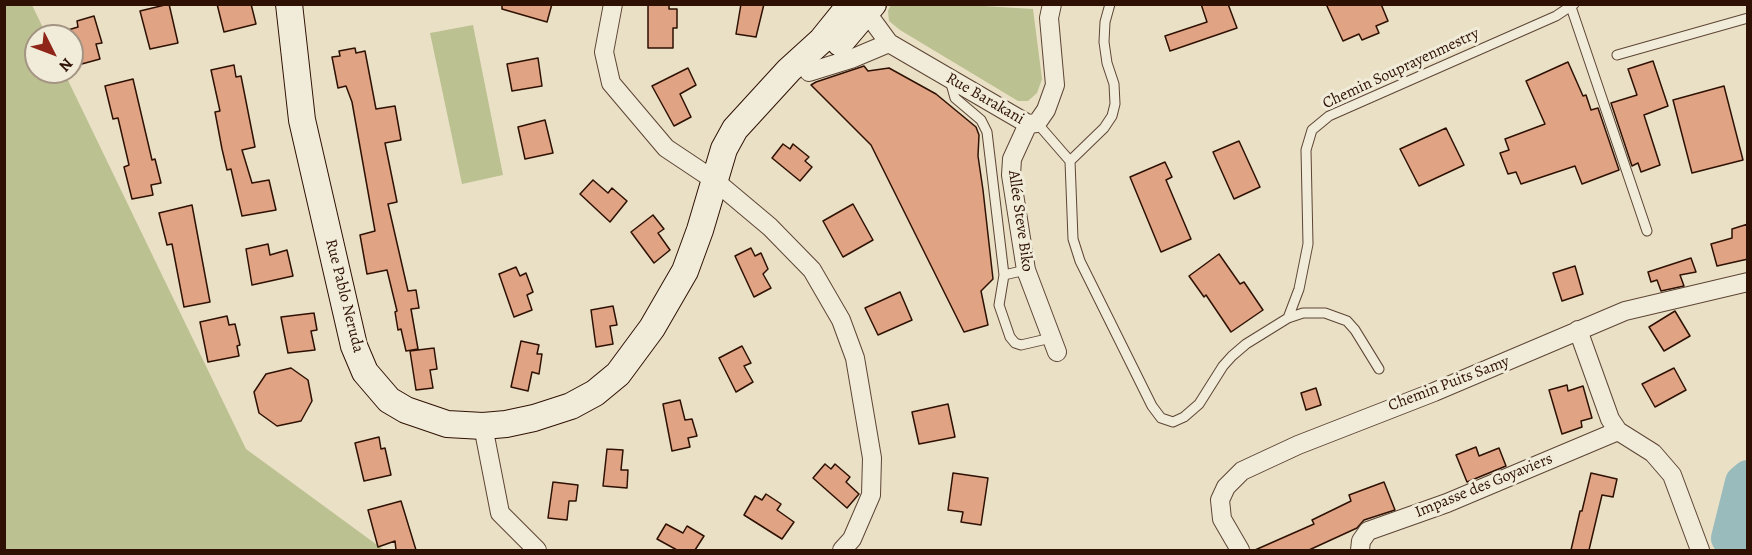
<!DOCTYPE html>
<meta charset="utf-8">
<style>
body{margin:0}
#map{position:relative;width:1752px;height:555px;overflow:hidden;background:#eae0c5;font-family:Alegreya,serif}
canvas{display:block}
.frame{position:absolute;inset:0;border:6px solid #2e1103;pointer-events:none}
.north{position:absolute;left:24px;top:24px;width:60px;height:60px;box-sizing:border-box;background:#f1ebd9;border:2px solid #a39483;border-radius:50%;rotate:132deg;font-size:16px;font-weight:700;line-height:24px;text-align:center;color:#2e1103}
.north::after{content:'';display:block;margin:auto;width:21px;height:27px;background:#8f2418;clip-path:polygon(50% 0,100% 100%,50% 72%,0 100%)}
</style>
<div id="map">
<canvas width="1752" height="555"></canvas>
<div class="frame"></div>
<div class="north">N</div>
</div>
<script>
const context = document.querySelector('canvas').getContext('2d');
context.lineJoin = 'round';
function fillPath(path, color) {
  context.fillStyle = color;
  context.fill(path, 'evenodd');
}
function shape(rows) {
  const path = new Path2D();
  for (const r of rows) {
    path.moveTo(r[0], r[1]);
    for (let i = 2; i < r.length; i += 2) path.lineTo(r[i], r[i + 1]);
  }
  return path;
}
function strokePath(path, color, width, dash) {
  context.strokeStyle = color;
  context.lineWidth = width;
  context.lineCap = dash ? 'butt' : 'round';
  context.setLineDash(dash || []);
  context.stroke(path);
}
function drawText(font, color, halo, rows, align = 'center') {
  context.font = font + ' Alegreya,serif';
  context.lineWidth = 6;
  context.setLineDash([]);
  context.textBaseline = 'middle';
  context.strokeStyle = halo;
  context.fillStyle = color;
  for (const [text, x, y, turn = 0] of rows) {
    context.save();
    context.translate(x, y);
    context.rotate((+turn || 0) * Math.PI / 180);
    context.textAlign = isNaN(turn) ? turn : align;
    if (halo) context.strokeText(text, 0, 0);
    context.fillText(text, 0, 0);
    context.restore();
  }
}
const green = shape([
 [891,4,950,4,1033,9,1042,79,1037,93,1028,101,1018,101,900,30,889,21,888,11],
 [4,5,32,5,47,36,36,36,36,72,64,72,246,449,384,550,5,550],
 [473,25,503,175,462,184,430,33]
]);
const river = shape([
 [1737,550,1728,538,1742,482,1748,477]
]);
const building = shape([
 [169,4,178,43,150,49,140,11,169,4],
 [217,4,251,4,256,24,224,32,217,4],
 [502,4,552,4,547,22,502,9,502,4],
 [648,4,669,4,669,9,677,9,677,28,673,28,673,48,648,48,648,4],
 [741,4,764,4,756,37,736,34,741,4],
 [1201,4,1228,4,1237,28,1170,51,1165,36,1207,22,1201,4],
 [1326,4,1381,4,1388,21,1376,26,1379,33,1362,40,1359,34,1343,41,1326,4],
 [94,16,102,43,96,44,100,59,78,65,72,45,72,36,69,36,68,30,78,27,77,21,94,16],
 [355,48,356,53,365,51,376,109,395,106,401,140,385,143,397,202,388,204,408,291,416,290,419,308,411,309,418,349,406,351,401,329,398,330,395,312,397,311,387,270,367,274,360,235,375,231,352,102,346,86,338,88,332,57,340,56,339,51,355,48],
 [538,58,542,86,512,91,507,64,538,58],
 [1653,61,1668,106,1644,115,1660,165,1641,172,1638,163,1632,166,1611,103,1637,95,1628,69,1653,61],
 [1568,62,1583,96,1586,95,1591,110,1598,108,1619,170,1582,184,1575,166,1521,184,1516,172,1508,174,1500,153,1509,150,1505,139,1545,124,1526,81,1568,62],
 [234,65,236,77,241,76,255,147,242,150,252,183,269,180,276,210,242,216,231,169,227,170,222,149,215,112,220,111,211,70,234,65],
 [864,66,868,71,889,68,936,94,976,127,979,135,978,156,983,190,993,279,981,291,988,325,964,332,871,145,811,85,816,82,864,66],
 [688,68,696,85,680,94,691,117,674,126,652,86,688,68],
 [133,79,152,160,155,159,161,183,151,185,153,195,132,199,124,167,129,165,118,118,113,119,105,86,133,79],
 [1724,86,1743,160,1692,173,1673,100,1724,86],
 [545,120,553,153,525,159,518,127,545,120],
 [1446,128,1464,165,1419,186,1400,149,1446,128],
 [1239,141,1260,187,1234,199,1213,152,1239,141],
 [783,144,790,149,793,144,809,157,805,161,812,167,800,181,772,158,783,144],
 [1165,162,1172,177,1166,180,1191,239,1161,252,1130,177,1165,162],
 [593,180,608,193,612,188,627,201,610,222,580,194,593,180],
 [853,204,873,240,843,257,823,221,853,204],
 [192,205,210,302,184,307,172,244,167,245,159,213,192,205],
 [653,215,664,229,658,233,670,250,654,263,631,232,653,215],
 [1748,224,1748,259,1717,266,1711,244,1732,238,1732,229,1748,224],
 [268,244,270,255,287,250,293,276,252,285,246,249,268,244],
 [751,248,755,256,761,253,768,269,763,274,771,288,754,297,735,256,751,248],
 [1219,254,1240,284,1244,282,1263,310,1231,332,1206,295,1204,297,1189,276,1219,254],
 [1691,258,1696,272,1680,275,1684,286,1661,291,1657,280,1651,282,1648,272,1691,258],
 [1575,266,1583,294,1562,301,1553,273,1575,266],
 [516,267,520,276,526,273,533,292,527,295,532,310,514,317,499,274,516,267],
 [900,292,912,320,878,335,865,308,900,292],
 [613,306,617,325,610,326,613,344,596,347,591,310,613,306],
 [1675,311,1690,336,1664,351,1649,327,1675,311],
 [314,313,317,330,311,331,315,350,288,353,281,317,314,313],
 [227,316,229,325,235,324,240,345,237,346,239,356,208,362,200,322,227,316],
 [521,341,539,345,537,354,542,354,539,374,532,372,528,391,511,387,521,341],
 [742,346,751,363,744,366,753,382,736,392,719,358,742,346],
 [434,348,437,369,430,370,433,388,416,390,410,351,434,348],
 [291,368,308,380,312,401,301,421,277,426,259,413,254,392,266,374,291,368],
 [1674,368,1686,390,1655,407,1642,384,1674,368],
 [1567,385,1568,391,1583,386,1592,418,1581,421,1582,427,1562,434,1549,390,1567,385],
 [1316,388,1321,405,1306,410,1301,393,1316,388],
 [680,400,685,420,692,419,697,436,688,438,690,447,672,451,663,404,680,400],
 [948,404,955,437,919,444,912,412,948,404],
 [379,437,381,449,385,448,391,475,364,481,355,443,379,437],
 [1476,447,1479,456,1499,448,1506,466,1467,482,1456,455,1476,447],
 [607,449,623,450,621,470,628,470,627,488,603,486,607,449],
 [825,464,831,469,835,464,850,477,846,482,859,494,847,508,813,478,825,464],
 [953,473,988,478,981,525,961,522,963,512,948,510,953,473],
 [1591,473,1617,479,1613,497,1602,495,1589,550,1571,550,1580,511,1582,511,1591,473],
 [553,482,578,485,576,501,569,501,567,520,548,518,553,482],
 [1384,482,1395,510,1364,520,1357,528,1309,550,1255,550,1314,524,1312,520,1351,501,1349,495,1384,482],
 [766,494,781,504,777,510,794,522,782,539,744,515,755,496,762,500,766,494],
 [401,501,416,550,396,550,395,541,378,547,368,510,401,501],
 [666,524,683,533,687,526,704,536,695,550,677,550,657,539,666,524]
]);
const service = shape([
 [1571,7,1647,231],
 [1617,55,1748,18],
 [950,80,955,98,981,120,987,132,1004,275,1026,270],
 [1037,123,1070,161,1073,239,1080,261,1152,406,1161,418,1173,422,1184,417,1199,404,1223,366,1232,356,1246,344,1288,318,1303,313,1325,313,1347,321,1355,330,1379,369],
 [1070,161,1104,128,1112,116,1115,104,1114,84,1107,63,1104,42,1105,22,1110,4],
 [1004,275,999,305,1010,337,1015,343,1021,345,1051,338],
 [1288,318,1299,289,1308,244,1306,150,1312,130,1329,116,1556,16,1574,4]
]);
const minor = shape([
 [613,4,604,52,611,83,666,148,714,180,770,227,812,270,841,320,855,358,872,458,871,495,852,539,842,550],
 [866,4,867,13,889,43,1028,124,1037,123,1046,110,1055,85,1049,18,1052,4],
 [809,72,851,59,889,43],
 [1028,124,1012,159,1011,175,1026,270,1057,352],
 [1578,330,1610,419,1618,431,1653,453,1672,475,1700,550],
 [483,426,500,513,537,550],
 [1240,550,1222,519,1220,500,1226,487,1242,471,1298,445,1434,392,1625,311,1748,282],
 [1360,550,1361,541,1368,531,1447,503,1618,431]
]);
const secondary = shape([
 [289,4,302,120,354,346,365,372,389,400,406,410,447,424,483,426,506,424,534,418,571,406,595,393,618,374,652,328,685,271,700,230,724,149,735,129,789,70,822,40,851,4],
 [840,43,873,4]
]);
const streetNames = [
 ["Chemin Souprayenmestry",1401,69,-25],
 ["Rue Barakani",985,99,30],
 ["Allée Steve Biko",1020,221,82],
 ["Rue Pablo Neruda",344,296,76],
 ["Chemin Puits Samy",1449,384,-21],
 ["Impasse des Goyaviers",1484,486,-22]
];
fillPath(green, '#bcc191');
strokePath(river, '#9abbbc', 34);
fillPath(building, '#e0a384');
strokePath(building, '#2e1103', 1.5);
strokePath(service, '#5d4534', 11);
strokePath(minor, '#5d4534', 20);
strokePath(secondary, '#2e1103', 28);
strokePath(service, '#f1ebd9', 9);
strokePath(minor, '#f1ebd9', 18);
strokePath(secondary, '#f1ebd9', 26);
drawText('16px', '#2e1103', '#f1ebd9', streetNames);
</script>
